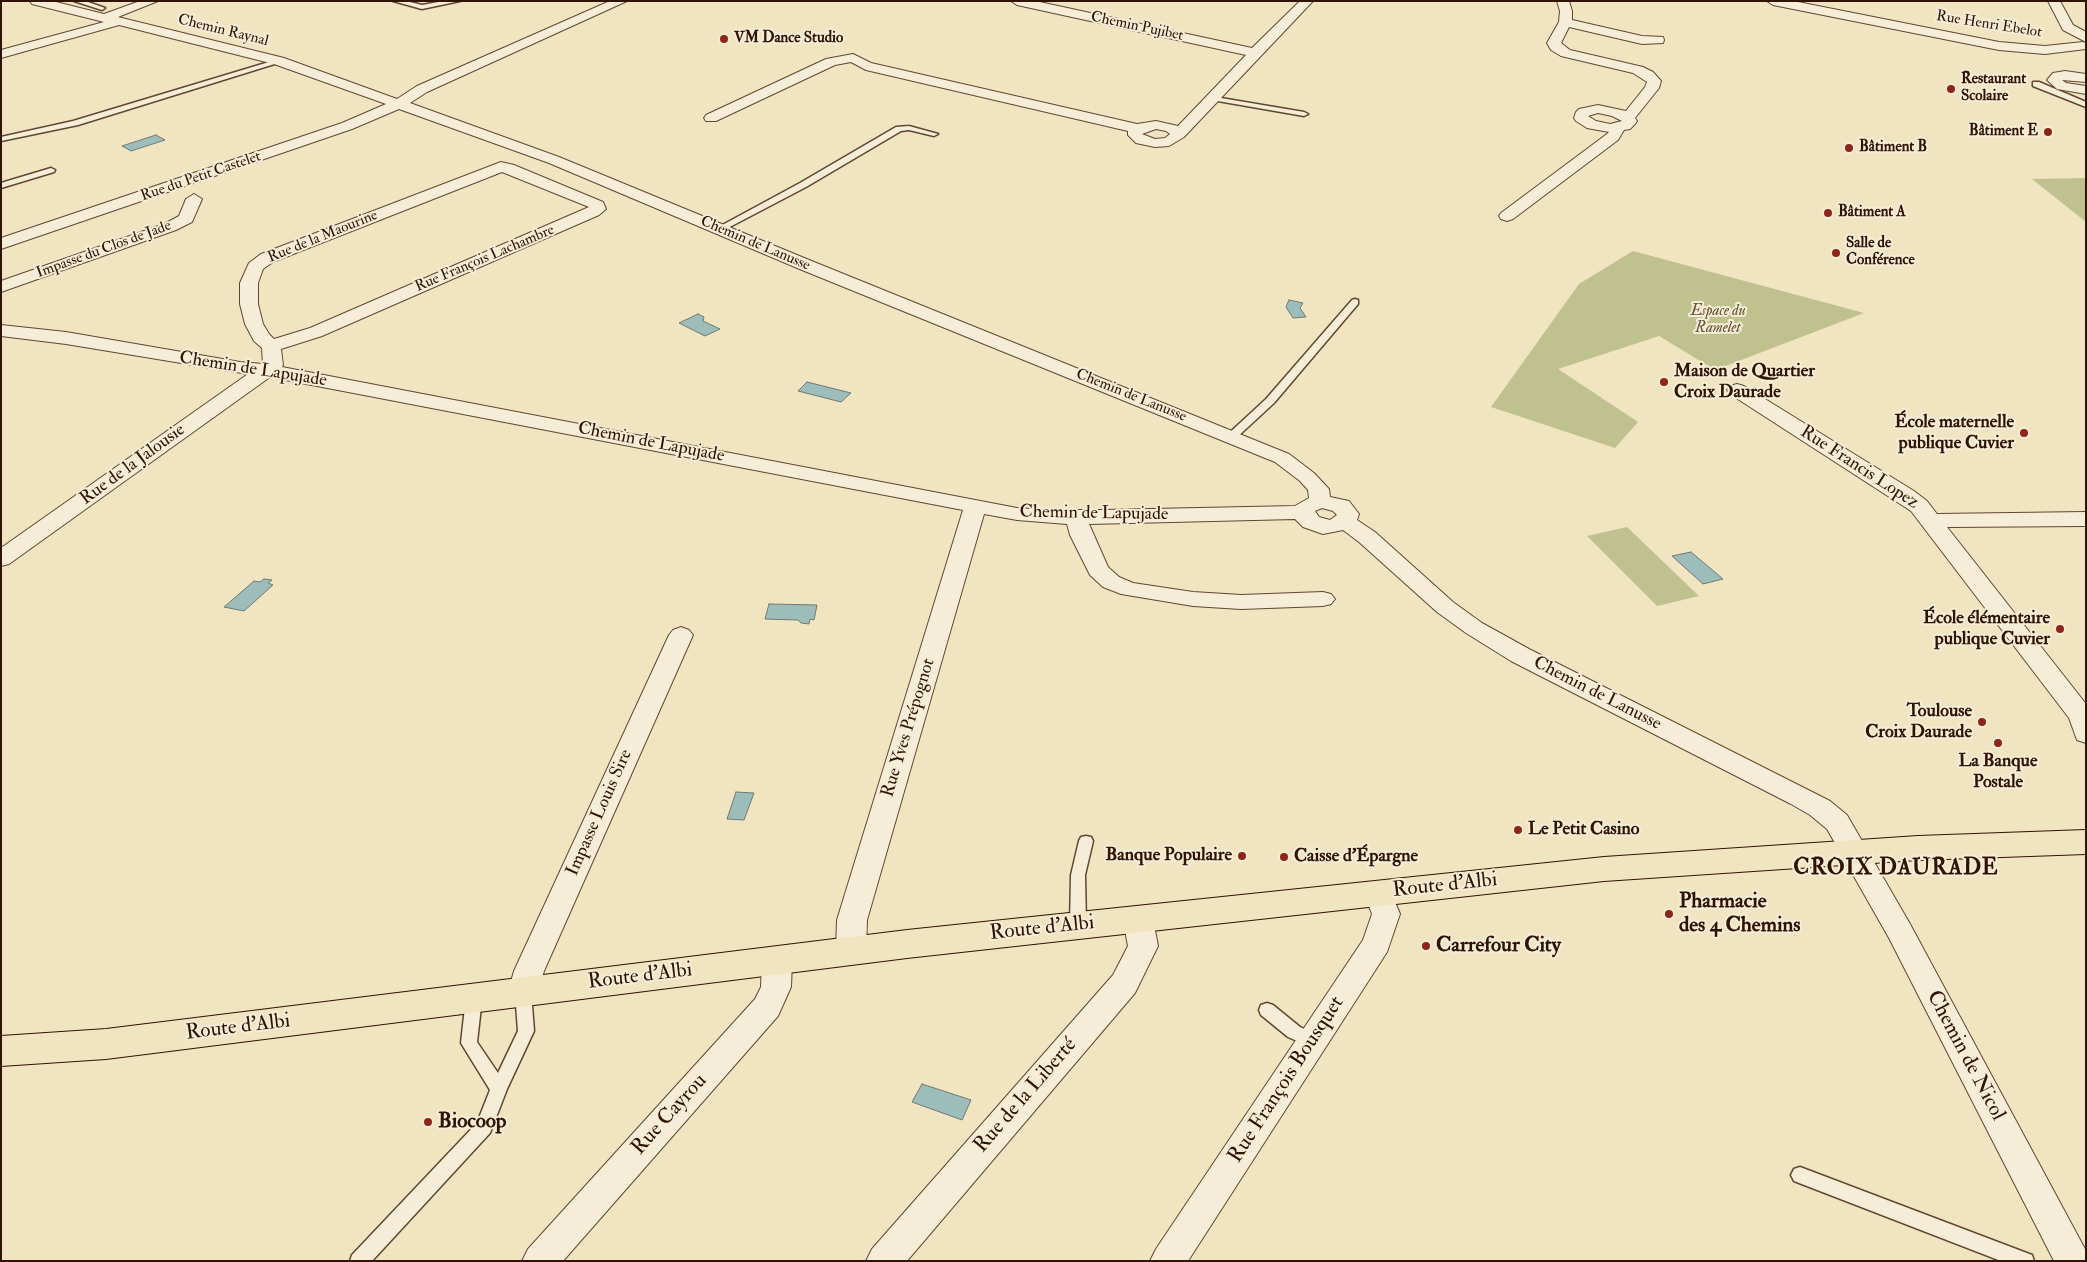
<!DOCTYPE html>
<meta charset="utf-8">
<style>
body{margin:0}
#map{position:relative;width:2087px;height:1262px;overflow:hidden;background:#f0e4c1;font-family:"IM FELL Double Pica",serif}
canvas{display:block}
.frame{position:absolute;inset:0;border:2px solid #311303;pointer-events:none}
</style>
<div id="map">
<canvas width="2087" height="1262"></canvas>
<div class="frame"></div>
</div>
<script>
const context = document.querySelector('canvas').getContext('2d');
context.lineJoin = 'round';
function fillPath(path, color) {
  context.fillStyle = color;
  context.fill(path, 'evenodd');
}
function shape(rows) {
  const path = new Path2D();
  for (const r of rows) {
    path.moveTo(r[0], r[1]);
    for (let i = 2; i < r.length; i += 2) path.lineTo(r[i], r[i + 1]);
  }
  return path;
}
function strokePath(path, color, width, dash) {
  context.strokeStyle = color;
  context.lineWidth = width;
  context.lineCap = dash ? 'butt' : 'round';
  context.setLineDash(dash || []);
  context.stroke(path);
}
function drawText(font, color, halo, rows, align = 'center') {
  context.font = font + ' "IM FELL Double Pica",serif';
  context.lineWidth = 4;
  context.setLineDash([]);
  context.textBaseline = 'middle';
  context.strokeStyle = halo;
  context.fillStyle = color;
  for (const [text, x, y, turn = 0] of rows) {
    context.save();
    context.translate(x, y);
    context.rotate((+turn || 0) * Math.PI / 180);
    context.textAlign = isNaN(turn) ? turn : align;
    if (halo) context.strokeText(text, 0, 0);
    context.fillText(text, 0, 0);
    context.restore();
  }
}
const green = shape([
 [2086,178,2086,222,2032,179],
 [1633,251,1864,313,1715,370,1659,336,1558,369,1638,422,1615,448,1491,407,1579,284],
 [1627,527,1699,596,1657,606,1587,536]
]);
const water = shape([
 [156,135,165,140,131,151,122,146,156,135],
 [1289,300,1303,303,1300,308,1306,317,1293,318,1286,307,1289,300],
 [698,314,704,317,703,321,720,329,705,336,679,323,698,314],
 [807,382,851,393,841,402,798,391,807,382],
 [1691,552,1723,579,1703,584,1672,556,1691,552],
 [264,579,272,580,268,583,273,585,244,611,224,607,254,581,260,582,264,579],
 [769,604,817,605,814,620,810,619,809,624,801,623,798,620,765,619,769,604],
 [736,792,754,793,744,820,727,819,736,792],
 [922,1084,971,1100,962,1120,912,1102,922,1084]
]);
const lane = shape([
 [74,1,85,1,105,8,102,10,74,1],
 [393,1,406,1,422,5,444,1,460,1,422,9,393,1],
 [279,59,283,61,281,62,78,125,1,141,1,137,73,121,279,59],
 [2033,82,2039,82,2086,102,2086,107,2033,86,2033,82],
 [1209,96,1304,112,1308,114,1304,116,1212,100,1209,100,1209,96],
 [909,126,938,134,934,136,909,130,901,131,806,187,722,231,715,229,800,183,896,127,909,126],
 [51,168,55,170,54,172,1,188,1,183,51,168],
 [1355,299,1358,300,1358,304,1274,403,1235,439,1227,439,1227,435,1266,399,1352,300,1355,299],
 [1086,836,1091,837,1093,841,1085,875,1086,925,1083,929,1078,931,1073,929,1070,925,1071,875,1079,841,1081,837,1086,836],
 [523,985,529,987,531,992,534,1031,507,1089,490,1133,372,1261,350,1261,352,1255,477,1123,490,1090,461,1043,466,998,468,993,474,991,480,993,482,998,477,1042,498,1073,518,1031,515,992,517,987,523,985],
 [1267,1003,1273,1005,1300,1027,1319,1036,1321,1041,1319,1046,1313,1048,1288,1037,1261,1015,1259,1010,1261,1005,1267,1003],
 [1800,1167,2032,1255,2034,1261,2001,1261,1794,1181,1791,1175,1794,1169,1800,1167]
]);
const street = shape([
 [30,1,52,1,104,14,140,1,158,1,118,17,284,58,397,99,417,86,610,1,627,1,427,92,410,103,559,157,814,262,1289,454,1314,473,1329,489,1330,497,1349,501,1359,514,1357,520,1375,532,1453,602,1482,623,1529,649,1830,801,1847,815,1910,924,2085,1249,2086,1261,2054,1261,1889,938,1827,829,1810,815,1791,804,1511,661,1466,633,1437,612,1359,542,1343,530,1323,534,1303,527,1295,519,1089,524,1108,567,1119,577,1133,583,1193,592,1241,595,1323,592,1331,594,1335,599,1331,604,1323,606,1241,609,1193,606,1121,594,1103,587,1090,575,1070,535,1067,524,1017,520,984,514,867,920,866,951,861,959,851,963,841,959,836,951,837,920,963,510,270,377,9,564,1,566,1,548,248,374,66,344,1,336,1,325,66,332,240,362,263,364,262,348,254,341,245,324,240,304,240,283,249,263,261,254,501,162,514,165,603,202,606,209,599,215,322,336,281,349,283,365,282,367,1017,508,1044,510,1103,510,1295,506,1309,498,1308,490,1300,481,1275,462,802,270,549,163,399,109,352,129,1,249,1,238,342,123,386,104,274,64,119,25,1,58,1,50,104,22,32,4,30,1],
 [502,172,589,207,310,328,274,339,269,334,263,324,258,304,258,283,263,269,273,262,502,172],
 [1322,508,1333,511,1337,515,1330,520,1319,517,1315,511,1322,508],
 [1011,1,1035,1,1252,48,1300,1,1313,1,1184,137,1169,146,1155,147,1136,143,1128,135,1128,131,866,70,851,62,835,65,716,121,706,121,704,118,706,115,826,59,853,54,871,63,1137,124,1156,121,1178,126,1246,55,1017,5,1011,1],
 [1156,129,1166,131,1170,134,1165,138,1155,139,1142,134,1156,129],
 [1557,1,1569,1,1572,11,1572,20,1642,36,1663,37,1664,40,1663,43,1642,44,1569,27,1561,43,1570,50,1643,67,1653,72,1661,81,1659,88,1635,118,1637,121,1635,124,1630,129,1624,130,1618,140,1513,219,1507,221,1501,219,1499,216,1501,213,1607,134,1609,132,1587,128,1576,121,1574,118,1576,112,1579,109,1598,105,1626,111,1645,87,1647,82,1633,73,1561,56,1551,50,1547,43,1559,22,1560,11,1557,1],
 [1598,113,1612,116,1622,121,1610,124,1596,121,1588,116,1598,113],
 [1767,1,1793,1,1999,42,2045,46,2083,42,2086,43,2086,49,2045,54,1999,50,1773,5,1767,1],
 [2048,1,2060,1,2073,25,2086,32,2086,42,2063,30,2048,1],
 [2065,71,2086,74,2086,82,2062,80,2066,83,2086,86,2086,94,2057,89,2047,80,2053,73,2065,71],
 [194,194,202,199,192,222,176,230,1,292,1,281,164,224,179,216,186,199,194,194],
 [1737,384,1744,386,1914,491,1927,501,1937,514,2086,512,2086,526,1947,527,2086,704,2086,743,2077,740,2069,718,1911,511,1730,394,1727,390,1730,386,1737,384],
 [681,627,689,630,693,635,544,971,538,992,534,1001,523,1004,512,1001,508,992,514,971,669,635,673,630,681,627],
 [1378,882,1388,885,1400,914,1387,952,1188,1261,1150,1261,1156,1249,1363,940,1372,914,1364,893,1368,885,1378,882],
 [1138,909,1148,912,1153,920,1158,946,1135,993,907,1261,866,1261,872,1249,1113,975,1128,946,1123,920,1128,912,1138,909],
 [777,948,788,952,792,960,791,987,778,1016,563,1261,522,1261,528,1249,755,999,761,987,762,960,766,952,777,948]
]);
const primary = shape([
 [2086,830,2086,854,1918,860,1604,881,907,958,106,1059,1,1066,1,1036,106,1029,907,930,1604,857,1918,836,2086,830]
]);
const markers = [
 [724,39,5,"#8f2418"],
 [1951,89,5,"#8f2418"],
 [2048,132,5,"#8f2418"],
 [1849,148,5,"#8f2418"],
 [1828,213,5,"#8f2418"],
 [1836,253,5,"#8f2418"],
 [1664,382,5,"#8f2418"],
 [2024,433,5,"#8f2418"],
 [2060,629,5,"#8f2418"],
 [1982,722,5,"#8f2418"],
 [1998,743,5,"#8f2418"],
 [1518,830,5,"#8f2418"],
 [1242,856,5,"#8f2418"],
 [1284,857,5,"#8f2418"],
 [1669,914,5,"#8f2418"],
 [1426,946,5,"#8f2418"],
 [428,1122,5,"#8f2418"]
];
const farStreetnames = [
 ["Rue Henri Ebelot",1989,25,9],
 ["Chemin Pujibet",1137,27,12],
 ["Chemin Raynal",223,31,14],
 ["Rue du Petit Castelet",201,177,-19],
 ["Rue de la Maourine",323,237,-22],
 ["Chemin de Lanusse",755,244,23],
 ["Impasse du Clos de Jade",104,250,-20],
 ["Rue François Lachambre",485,259,-23],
 ["Chemin de Lanusse",1131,396,22]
];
const farPoinames = [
 ["VM Dance Studio",734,39],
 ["Restaurant",1961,80],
 ["Scolaire",1961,97],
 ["Bâtiment E",2038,132,"right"],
 ["Bâtiment B",1859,148],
 ["Bâtiment A",1838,213],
 ["Salle de",1846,244],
 ["Conférence",1846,261]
];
const farParknames = [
 ["Espace du",1718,312],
 ["Ramelet",1718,329]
];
const streetNames = [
 ["Chemin de Lapujade",253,370,9],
 ["Chemin de Lapujade",651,443,11],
 ["Rue de la Jalousie",133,465,-36],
 ["Rue Francis Lopez",1859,468,33],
 ["Chemin de Lapujade",1094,514,1],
 ["Chemin de Lanusse",1597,694,27],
 ["Rue Yves Prépognot",909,728,-73],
 ["Impasse Louis Sire",600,813,-66]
];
const poiNames = [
 ["Maison de Quartier",1674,372,"left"],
 ["Croix Daurade",1674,393,"left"],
 ["École maternelle",2014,423],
 ["publique Cuvier",2014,444],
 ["École élémentaire",2050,619],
 ["publique Cuvier",2050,640],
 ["Toulouse",1972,712],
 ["Croix Daurade",1972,733],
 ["La Banque",1998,762,"center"],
 ["Postale",1998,783,"center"],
 ["Le Petit Casino",1528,830,"left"],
 ["Banque Populaire",1232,856],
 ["Caisse d'Épargne",1294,857,"left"]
];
const nearStreetnames = [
 ["Route d'Albi",1445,886,-6],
 ["Route d'Albi",1042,929,-6],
 ["Route d'Albi",640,977,-7],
 ["Route d'Albi",238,1028,-7],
 ["Chemin de Nicol",1965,1056,62],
 ["Rue François Bousquet",1287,1080,-57],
 ["Rue de la Liberté",1026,1096,-49],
 ["Rue Cayrou",670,1115,-48]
];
const nearPoinames = [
 ["Pharmacie",1679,902],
 ["des 4 Chemins",1679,926],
 ["Carrefour City",1436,946],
 ["Biocoop",438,1122]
];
const districtNames = [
 ["CROIX DAURADE",1896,869]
];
fillPath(green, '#bfc28f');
fillPath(water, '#9cbdba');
strokePath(water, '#717971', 1);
strokePath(lane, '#614732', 3);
strokePath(street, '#614732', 2);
strokePath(primary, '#311303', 2);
fillPath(lane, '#f5edd7');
fillPath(street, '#f5edd7');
fillPath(primary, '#f0e4c1');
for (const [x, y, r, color] of markers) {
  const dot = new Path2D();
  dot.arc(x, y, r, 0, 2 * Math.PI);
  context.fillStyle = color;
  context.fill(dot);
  strokePath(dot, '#f5edd7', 2);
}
drawText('15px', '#311303', '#f5edd7', farStreetnames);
drawText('bold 15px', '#311303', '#f5edd7', farPoinames, 'left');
drawText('italic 15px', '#635034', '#f5edd7', farParknames);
drawText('18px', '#311303', '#f5edd7', streetNames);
drawText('bold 18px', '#311303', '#f5edd7', poiNames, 'right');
drawText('21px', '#311303', '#f5edd7', nearStreetnames);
drawText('bold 21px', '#311303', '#f5edd7', nearPoinames, 'left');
context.letterSpacing = '1px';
drawText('bold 22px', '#311303', '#f5edd7', districtNames);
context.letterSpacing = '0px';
</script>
